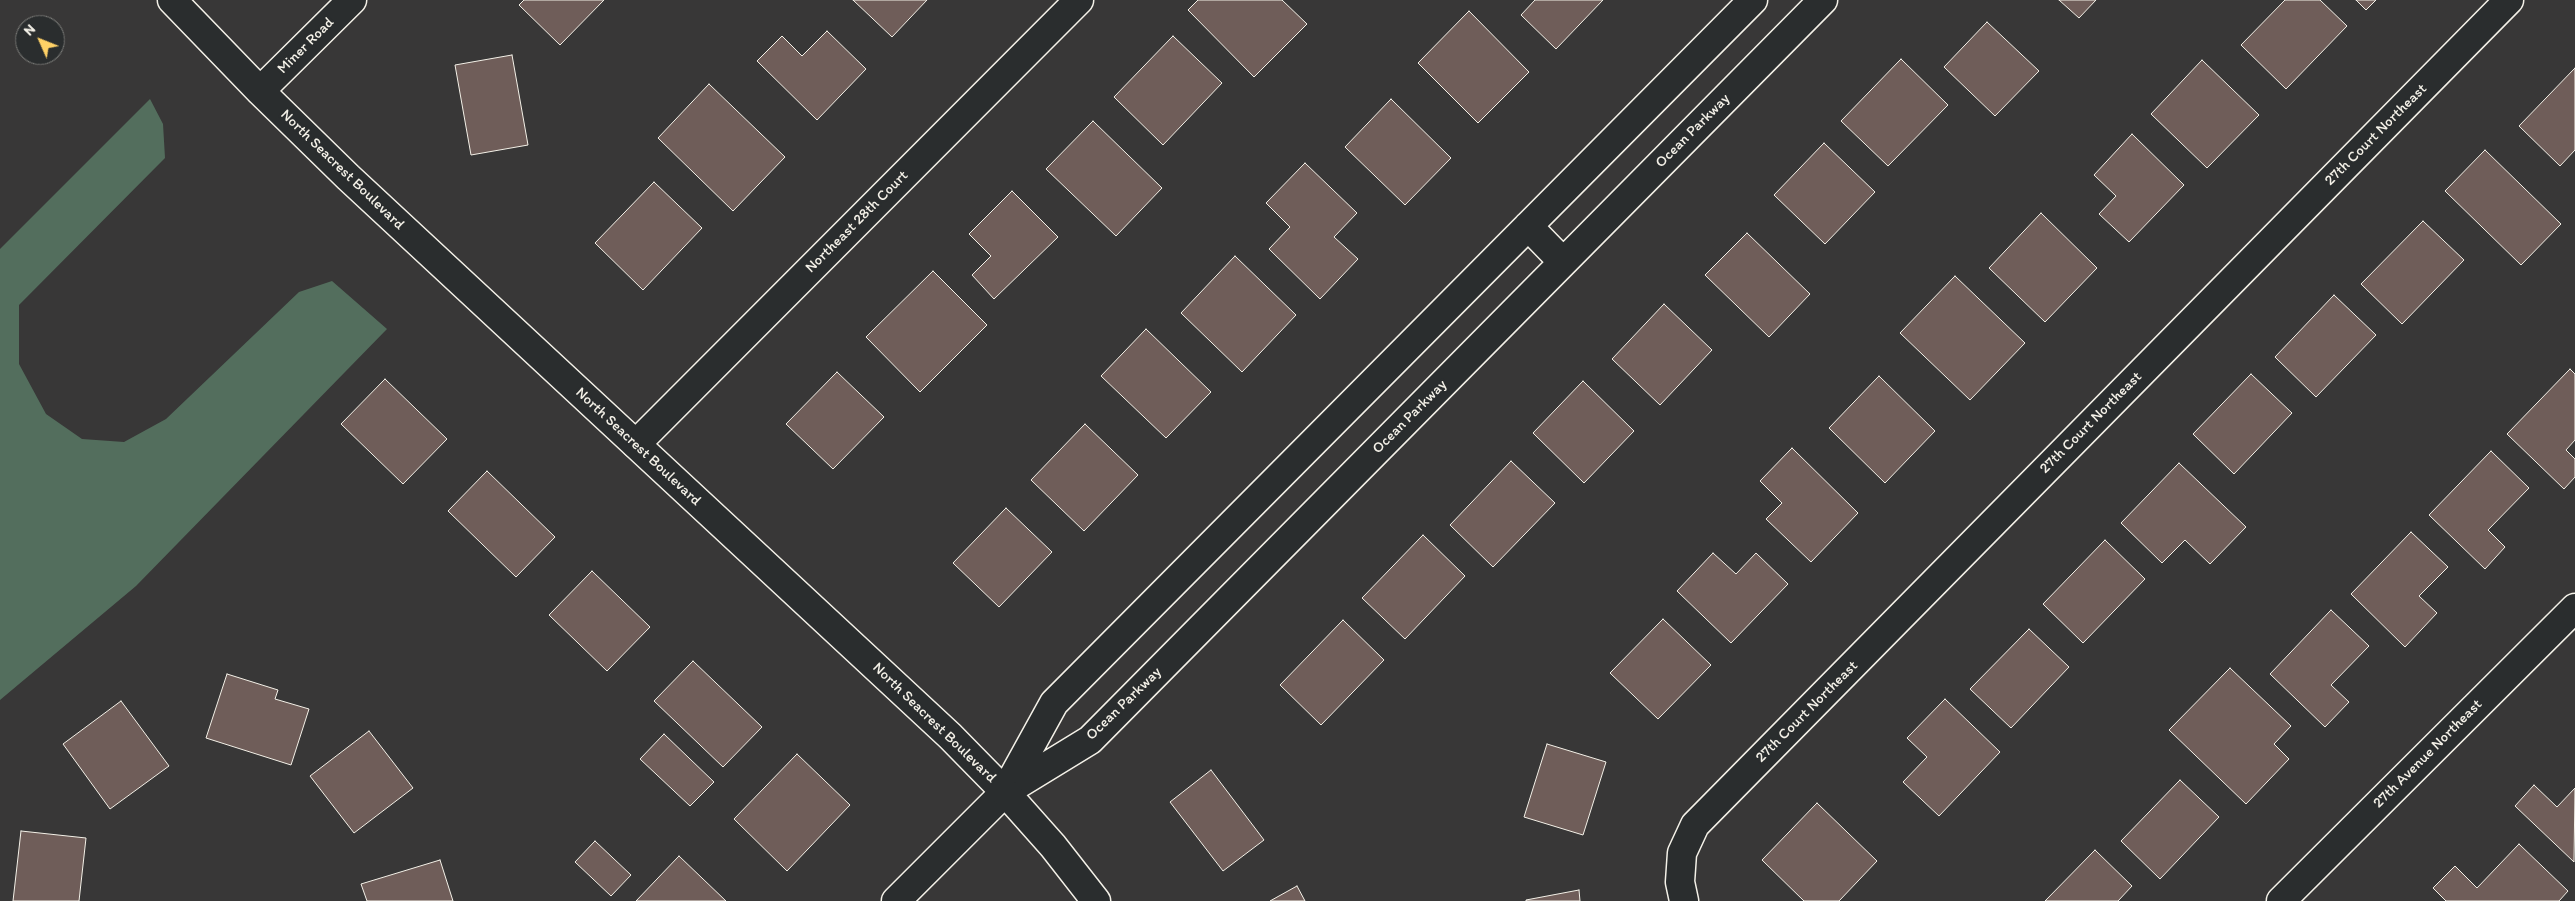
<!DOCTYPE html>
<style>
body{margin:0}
#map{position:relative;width:2575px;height:901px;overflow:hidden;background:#383737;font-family:Itim,sans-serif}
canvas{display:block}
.north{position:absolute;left:15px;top:15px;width:50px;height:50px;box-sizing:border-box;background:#2a2d2e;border:1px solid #7b7b78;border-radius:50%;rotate:314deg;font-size:14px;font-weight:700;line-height:20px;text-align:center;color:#f4f1e8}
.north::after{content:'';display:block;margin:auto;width:18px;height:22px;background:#ffd166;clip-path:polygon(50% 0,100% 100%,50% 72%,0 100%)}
</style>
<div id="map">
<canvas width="2575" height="901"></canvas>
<div class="north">N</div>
</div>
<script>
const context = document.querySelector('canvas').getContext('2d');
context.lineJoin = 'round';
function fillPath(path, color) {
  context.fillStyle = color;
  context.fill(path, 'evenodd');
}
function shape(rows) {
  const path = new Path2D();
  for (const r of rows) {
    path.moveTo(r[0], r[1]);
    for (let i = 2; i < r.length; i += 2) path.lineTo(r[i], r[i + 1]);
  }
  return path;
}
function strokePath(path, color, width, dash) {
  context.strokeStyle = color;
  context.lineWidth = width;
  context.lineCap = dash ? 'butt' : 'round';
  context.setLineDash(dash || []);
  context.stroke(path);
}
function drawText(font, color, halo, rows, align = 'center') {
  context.font = font + ' Itim,sans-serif';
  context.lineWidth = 4.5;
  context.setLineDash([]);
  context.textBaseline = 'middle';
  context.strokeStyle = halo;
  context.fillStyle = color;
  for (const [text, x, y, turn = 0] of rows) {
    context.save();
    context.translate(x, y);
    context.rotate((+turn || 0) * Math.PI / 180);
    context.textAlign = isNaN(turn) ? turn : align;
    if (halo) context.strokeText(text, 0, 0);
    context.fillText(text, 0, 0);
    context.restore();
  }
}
const green = shape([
 [150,99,163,124,165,158,19,305,19,364,46,414,82,439,124,442,166,419,299,292,332,281,387,329,136,586,0,700,0,249]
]);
const building = shape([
 [524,0,604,0,560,45,519,5,524,0],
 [853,0,927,0,892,37,853,0],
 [1198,0,1282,0,1307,24,1254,77,1188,10,1198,0],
 [1535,0,1603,0,1556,49,1521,15,1535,0],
 [2059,0,2096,0,2079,18,2059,0],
 [2285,0,2320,0,2347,26,2286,89,2241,45,2285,0],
 [2356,0,2376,0,2366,10,2356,0],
 [1469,11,1529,72,1478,123,1418,63,1469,11],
 [1987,22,2039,71,1995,116,1944,67,1987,22],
 [827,31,866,69,817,120,757,61,782,36,802,56,827,31],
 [1173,36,1222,83,1163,145,1114,97,1173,36],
 [512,55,528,145,471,155,455,65,512,55],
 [1901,59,1948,105,1888,166,1841,121,1901,59],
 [2202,60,2259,115,2207,168,2151,114,2202,60],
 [2575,68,2575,150,2560,166,2519,126,2575,68],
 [709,84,785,157,733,211,658,138,709,84],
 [1391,99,1451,158,1405,205,1345,147,1391,99],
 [1093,121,1162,188,1116,236,1046,169,1093,121],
 [2132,134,2184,185,2129,242,2099,214,2116,196,2094,175,2132,134],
 [1824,143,1875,192,1825,244,1774,195,1824,143],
 [2485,150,2561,224,2521,265,2445,191,2485,150],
 [1305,163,1357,213,1334,237,1358,259,1320,299,1269,249,1290,227,1266,203,1305,163],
 [654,182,702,228,643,290,595,243,654,182],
 [1012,191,1058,237,994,299,972,275,991,256,969,234,1012,191],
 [2041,213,2097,268,2045,322,1989,268,2041,213],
 [2423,221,2464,260,2402,324,2361,284,2423,221],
 [1747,233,1810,294,1769,337,1705,275,1747,233],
 [1235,256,1296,315,1242,372,1181,313,1235,256],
 [933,271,987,325,920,392,866,337,933,271],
 [1955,276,2025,343,1970,400,1900,333,1955,276],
 [2334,295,2376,335,2316,397,2275,357,2334,295],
 [1664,304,1712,350,1660,405,1612,359,1664,304],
 [1146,329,1211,392,1166,438,1101,376,1146,329],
 [2570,369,2575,374,2575,440,2566,450,2575,459,2575,477,2564,489,2507,434,2570,369],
 [837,372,884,417,833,469,786,424,837,372],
 [2251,374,2292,413,2234,474,2193,434,2251,374],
 [1879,376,1935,431,1885,483,1829,428,1879,376],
 [385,379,447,439,403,484,341,424,385,379],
 [1583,381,1634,431,1584,483,1533,433,1583,381],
 [1085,424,1138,475,1084,531,1031,480,1085,424],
 [1792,448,1858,513,1811,562,1766,519,1782,503,1760,481,1792,448],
 [2491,451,2529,488,2488,530,2505,547,2485,569,2429,515,2491,451],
 [1511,461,1555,503,1493,567,1450,525,1511,461],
 [2179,463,2246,527,2210,564,2185,540,2162,563,2121,523,2179,463],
 [487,471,555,537,516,577,448,511,487,471],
 [1006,508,1052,552,999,607,953,563,1006,508],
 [2411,532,2448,567,2419,596,2437,613,2405,647,2351,594,2411,532],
 [1423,535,1465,576,1405,639,1362,598,1423,535],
 [2105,540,2145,579,2083,643,2043,604,2105,540],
 [1713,553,1736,574,1756,553,1788,584,1731,643,1677,591,1713,553],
 [592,571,650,627,607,671,549,615,592,571],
 [2331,610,2369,646,2331,685,2349,702,2325,727,2270,674,2331,610],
 [1663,619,1711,665,1658,719,1610,673,1663,619],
 [1343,620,1384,660,1321,725,1280,685,1343,620],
 [2029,629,2069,667,2011,728,1970,689,2029,629],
 [693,661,762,727,723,767,654,701,693,661],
 [2230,668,2291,726,2274,744,2289,759,2246,804,2169,730,2230,668],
 [227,674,278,690,275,699,309,709,291,765,206,738,227,674],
 [1945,699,2000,752,1939,816,1903,782,1927,757,1907,738,1945,699],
 [121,701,169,766,110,809,63,744,121,701],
 [369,731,413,788,354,833,310,776,369,731],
 [664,734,714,782,690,806,640,759,664,734],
 [1547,744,1606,762,1583,835,1524,817,1547,744],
 [797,754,850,805,787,871,734,819,797,754],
 [1211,770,1264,840,1223,871,1170,802,1211,770],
 [2180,780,2219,817,2160,879,2121,841,2180,780],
 [2534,785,2557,807,2575,788,2574,862,2515,806,2534,785],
 [1817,803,1877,861,1839,901,1804,901,1762,860,1817,803],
 [21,831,86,838,79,901,13,901,21,831],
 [595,841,631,875,611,896,575,862,595,841],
 [2519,844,2568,891,2559,901,2446,901,2433,888,2455,866,2477,888,2519,844],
 [2095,850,2132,886,2118,901,2045,901,2095,850],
 [679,856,726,901,636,901,679,856],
 [440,860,453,901,367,901,361,884,440,860],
 [1297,886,1305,901,1270,901,1297,886],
 [1579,890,1580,901,1526,901,1526,900,1579,890]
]);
const street = shape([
 [1528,226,1563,262],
 [636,444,1079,0],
 [1006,790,1054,703,1753,0],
 [896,901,1005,792,1090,740,1823,0],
 [1684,901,1680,882,1682,853,1695,825,2509,0],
 [2281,901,2575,608]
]);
const secondary = shape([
 [172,0,260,91,348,177,950,736,1005,792,1053,846,1096,901],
 [260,91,352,0]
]);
const streetNames = [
 ["Miner Road",306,46,-45],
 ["Ocean Parkway",1693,131,-45],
 ["27th Court Northeast",2376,135,-45],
 ["North Seacrest Boulevard",342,170,44],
 ["Northeast 28th Court",857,222,-45],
 ["Ocean Parkway",1410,417,-45],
 ["27th Court Northeast",2091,423,-45],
 ["North Seacrest Boulevard",638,447,43],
 ["Ocean Parkway",1124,704,-44],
 ["27th Court Northeast",1807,712,-45],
 ["North Seacrest Boulevard",934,723,44],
 ["27th Avenue Northeast",2428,754,-45]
];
fillPath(green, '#536e5d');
fillPath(building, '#6f5d59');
strokePath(building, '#f4f1e8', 1);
strokePath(street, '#f4f1e8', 31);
strokePath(secondary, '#f4f1e8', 31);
strokePath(street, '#2a2d2e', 28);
strokePath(secondary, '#2a2d2e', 28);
drawText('15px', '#f4f1e8', '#2a2d2e', streetNames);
</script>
